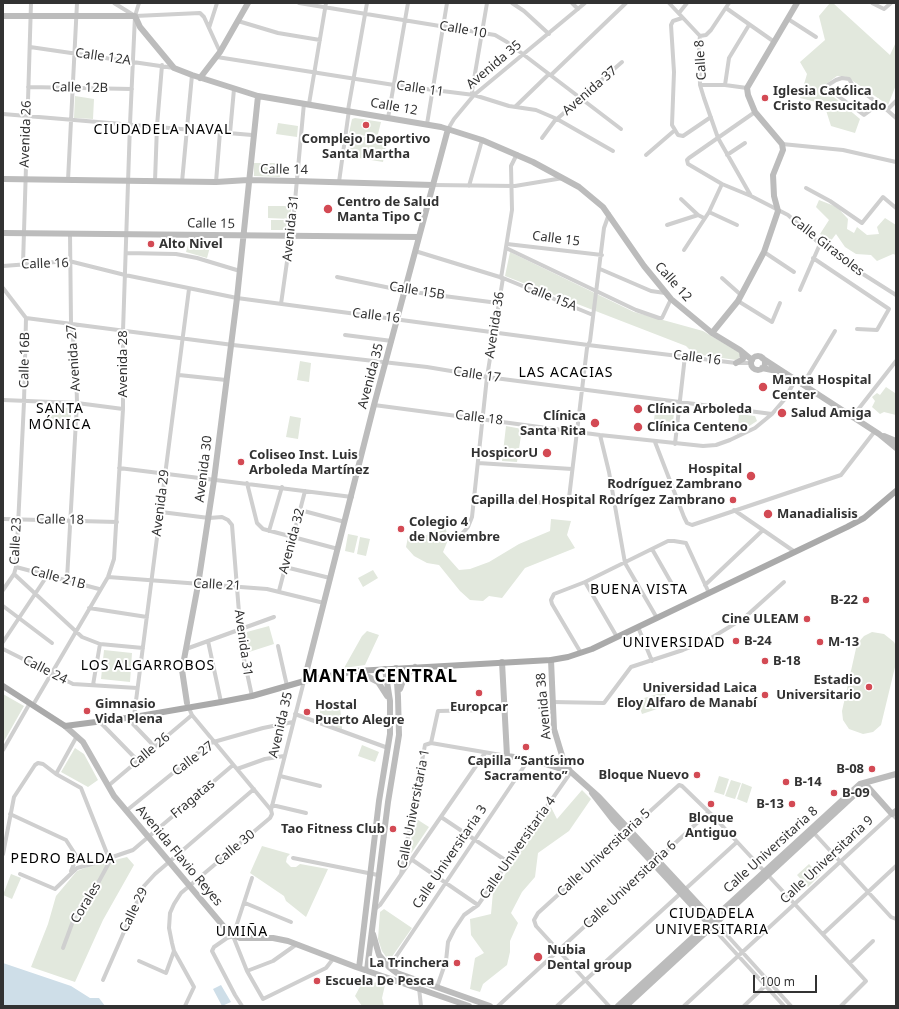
<!DOCTYPE html>
<meta charset="utf-8">
<style>
body{margin:0}
#map{position:relative;width:899px;height:1009px;overflow:hidden;background:#fff;font-family:"Noto Sans",sans-serif}
canvas{display:block}
.frame{position:absolute;inset:0;border:4px solid #323232;pointer-events:none}
.scale{position:absolute;left:753px;top:975px;width:64px;height:18px;box-sizing:border-box;border:2px solid #323232;border-top:0;padding-left:5px;font-size:12px;line-height:14px;white-space:nowrap;color:#323232;-webkit-text-stroke:3px #fff;paint-order:stroke}
</style>
<div id="map">
<canvas width="899" height="1009"></canvas>
<div class="frame"></div>
<div class="scale">100 m</div>
</div>
<script>
const context = document.querySelector('canvas').getContext('2d');
context.lineJoin = 'round';
function fillPath(path, color) {
  context.fillStyle = color;
  context.fill(path, 'evenodd');
}
function shape(rows) {
  const path = new Path2D();
  for (const r of rows) {
    if (r.length === 3) {
      path.moveTo(r[0] + r[2], r[1]);
      path.arc(r[0], r[1], r[2], 0, 2 * Math.PI);
      continue;
    }
    path.moveTo(r[0], r[1]);
    for (let i = 2; i < r.length; i += 2) path.lineTo(r[i], r[i + 1]);
  }
  return path;
}
function strokePath(path, color, width, dash) {
  context.strokeStyle = color;
  context.lineWidth = width;
  context.lineCap = dash ? 'butt' : 'round';
  context.setLineDash(dash || []);
  context.stroke(path);
}
function drawText(font, color, halo, rows, align = 'center') {
  context.font = font + ' "Noto Sans",sans-serif';
  context.lineWidth = 4;
  context.setLineDash([]);
  context.textBaseline = 'middle';
  context.strokeStyle = halo;
  context.fillStyle = color;
  for (const [text, x, y, turn = 0] of rows) {
    context.save();
    context.translate(x, y);
    context.rotate((+turn || 0) * Math.PI / 180);
    context.textAlign = isNaN(turn) ? turn : align;
    if (halo) context.strokeText(text, 0, 0);
    context.fillText(text, 0, 0);
    context.restore();
  }
}
const green = shape([
 [830,3,833,3,890,55,896,42,896,85,888,105,847,77,837,76,822,87,860,119,855,133,831,126,824,104,800,98,807,74,800,62,825,40,819,16],
 [75,96,94,99,93,119,74,118],
 [355,118,381,122,377,138,349,133,352,119],
 [278,123,298,126,297,137,276,134],
 [350,135,387,140,383,162,347,156],
 [254,163,280,163,280,177,254,176],
 [819,200,837,207,848,219,847,229,854,233,857,227,867,235,879,234,877,227,885,218,896,225,896,255,893,254,877,261,871,255,856,254,845,247,836,234,830,242,820,234,829,220,816,207],
 [268,206,291,206,291,219,268,218],
 [271,220,288,220,288,230,271,230],
 [189,241,210,247,207,258,186,252],
 [510,252,634,312,703,331,740,353,740,357,736,360,694,354,686,346,505,276],
 [300,361,311,363,309,382,297,380],
 [886,387,895,393,896,392,896,415,884,412,880,414,872,407,875,401,872,397,877,393,880,395],
 [656,403,675,405,673,422,654,420],
 [48,407,71,408,71,428,48,428],
 [739,414,755,416,757,421,737,434],
 [290,416,301,418,298,439,286,437],
 [506,426,522,429,517,462,502,461],
 [551,519,571,521,567,535,575,548,525,568,502,598,489,596,483,601,470,600,460,591,439,565,427,563,414,556,406,547,408,537,420,539,445,524,448,540,443,552,459,570,470,569,489,562,519,544,550,531],
 [348,534,358,536,354,553,345,551],
 [360,537,370,539,366,556,357,554],
 [373,570,378,578,363,587,358,578],
 [269,626,274,644,249,652,243,633],
 [367,631,379,635,365,665,344,668,362,636],
 [872,632,884,634,894,642,896,646,896,663,881,725,873,732,863,734,849,729,843,720,842,711,857,644,864,636],
 [104,650,132,653,130,682,101,679],
 [665,692,669,705,642,714,637,700],
 [3,694,24,706,3,743],
 [323,700,340,705,342,729,318,720],
 [362,745,379,752,375,762,358,756],
 [75,748,84,754,98,780,88,787,61,772],
 [719,776,729,779,724,795,714,792],
 [731,780,741,783,735,799,725,796],
 [742,783,752,787,747,803,737,799],
 [582,790,591,799,569,831,538,853,535,877,522,892,511,913,518,923,510,941,510,952,507,965,483,984,480,992,470,989,475,958,484,953,471,935,470,919,491,914,493,892,551,807,557,819],
 [415,818,429,827,410,855,409,853],
 [262,846,290,854,287,857,286,862,291,867,296,867,300,864,328,869,306,917,286,901,284,896,250,873],
 [127,857,134,865,103,920,75,982,31,967,48,924,56,896,77,871,90,866],
 [809,864,820,875,808,887,797,875],
 [11,874,21,878,12,899,3,895],
 [384,909,412,928,389,961,382,951,378,939,380,912],
 [368,979,373,983,378,982,385,985,382,998,384,1006,362,1006,355,996,363,981]
]);
const water = shape([
 [3,963,71,986,90,998,99,998,105,1006,3,1006],
 [221,985,231,1002,222,1006,213,989]
]);
const street = shape([
 [114,3,135,16,200,13,204,17,220,52],
 [299,3,495,35,507,42,621,129],
 [512,3,524,11,549,34],
 [572,3,578,9],
 [669,3,700,36,699,45,700,85,704,98,718,138,751,196],
 [872,3,884,9,891,3],
 [726,8,773,41],
 [679,13,687,3],
 [682,18,673,21,671,25,674,72,672,125,678,135,683,136,711,117],
 [788,19,816,37],
 [238,21,278,33,320,40],
 [209,28,217,3],
 [700,36,706,35,711,30,729,3],
 [30,47,174,68],
 [217,57,394,85,474,95,509,106,536,110,557,119,613,151],
 [551,75,626,3],
 [700,85,725,85,747,88],
 [725,85,729,58,749,25],
 [28,87,132,89],
 [474,95,472,91,487,3],
 [309,104,326,3],
 [879,104,864,115,827,88,828,85,836,80,842,78,849,79,852,84,887,110,896,118],
 [516,106,549,74],
 [348,110,367,3],
 [887,110,896,101],
 [755,112,689,158,687,160,688,164,722,184,751,196,788,215,820,244,844,262,896,295],
 [3,114,252,135],
 [388,118,408,3],
 [557,119,622,62],
 [427,124,447,3],
 [448,129,454,119,474,95,585,3],
 [230,133,234,89],
 [542,138,556,119],
 [782,144,843,150,896,162],
 [646,155,675,130],
 [727,155,745,143],
 [68,180,77,3],
 [155,181,157,126,162,65],
 [182,182,192,75],
 [216,182,220,132],
 [339,182,349,110],
 [433,185,515,186,563,178],
 [469,186,482,140],
 [806,188,830,201,862,223,883,197,896,208],
 [681,199,698,215],
 [709,212,737,225],
 [667,225,698,215,704,218],
 [507,244,602,255],
 [506,248,636,310,659,318,662,318,671,299],
 [684,250,709,212,722,184],
 [415,251,503,278,593,315],
 [764,252,794,272],
 [126,253,176,254,197,258,240,271],
 [813,258,889,309,877,330,857,329],
 [23,264,31,3],
 [3,266,69,261,125,275,237,298,588,345,736,363,751,363],
 [600,269,651,291,665,293],
 [337,277,405,291,498,303],
 [501,278,512,210,511,166,517,154],
 [722,278,741,295],
 [3,288,26,318,24,402,16,567,14,574,82,637,100,644,143,648],
 [800,290,820,244],
 [738,301,772,322,780,303],
 [281,304,294,212,304,103],
 [26,318,233,345,427,367,487,377,772,414],
 [345,335,392,341],
 [179,375,226,380],
 [803,384,835,331],
 [3,400,77,403,123,409],
 [374,405,600,435,703,446,716,445,730,440,755,428,772,414,784,400,796,379],
 [853,416,896,361],
 [600,435,609,472,625,563,657,618],
 [655,442,684,517,687,523,692,525,841,475,875,431],
 [675,444,685,356],
 [478,463,572,469],
 [119,468,352,497],
 [247,483,257,523,263,529,338,549],
 [474,501,560,503,565,502,569,498,587,348,590,341,604,228,609,214],
 [300,510,345,522],
 [734,510,795,552],
 [161,512,209,518,222,517,228,520,232,525,242,650,252,696],
 [3,519,117,522],
 [269,531,282,487],
 [460,536,468,527,472,517,487,377,503,278],
 [652,549,672,584],
 [16,567,99,589],
 [285,567,330,578],
 [108,577,267,589,324,603],
 [67,579,77,403,76,364,71,323,70,233],
 [585,582,617,637],
 [705,585,763,530],
 [3,590,14,574],
 [279,591,305,491],
 [3,606,52,643],
 [89,608,147,617],
 [638,627,652,661],
 [208,641,221,702],
 [3,642,47,576],
 [278,646,287,686],
 [3,649,73,684,137,688],
 [186,649,274,617],
 [581,653,552,604,551,600,554,594,585,582,668,541,674,541,686,543,709,593],
 [93,685,100,644],
 [553,702,604,703,631,667,683,650,708,640,744,618,784,582],
 [33,705,108,577,114,559,123,409,123,331,130,124,135,16,139,3],
 [295,714,388,748],
 [99,721,138,761],
 [431,743,438,711,486,710],
 [155,747,133,724,189,289],
 [3,750,30,703],
 [237,769,265,759,284,756],
 [56,774,77,736],
 [280,776,320,786],
 [108,786,192,715],
 [272,805,306,813],
 [271,810,304,681],
 [126,811,210,743,263,728,293,722],
 [10,814,66,840,77,857,95,863,133,850,233,765],
 [441,817,508,862],
 [813,832,891,917,896,919],
 [3,854,14,797,35,765,38,763,43,764,56,774,81,788,110,861,98,883,76,913,63,948],
 [293,858,378,875],
 [411,859,478,905],
 [71,871,77,857],
 [20,874,55,889,77,868,95,863],
 [401,874,425,745,431,743,507,756],
 [245,903,291,922],
 [375,909,380,905,485,753],
 [716,923,791,1006],
 [712,927,784,1006],
 [823,934,896,866],
 [233,936,247,971,263,999,326,968,333,959],
 [233,936,227,938,214,947,212,951,235,995,242,1006],
 [233,936,252,878],
 [139,961,166,973,174,951],
 [850,963,873,941],
 [389,967,529,759],
 [247,971,273,961,297,944],
 [103,980,144,886,155,874,254,789],
 [437,987,446,961,448,942,454,930,464,915,478,905,571,772],
 [419,988,421,1006],
 [185,1006,194,987,174,951,172,943,169,928,170,913,174,904,181,893,270,818,272,814,271,810,192,715,188,706],
 [498,1006,709,812],
 [557,1006,737,842],
 [609,1006,536,926,534,920,538,913,679,785,682,786,715,818,866,981,841,1006],
 [684,1006,892,814,896,818],
 [744,1006,765,986]
]);
const secondary = shape([
 [3,16,135,16,140,27,174,68,192,75,258,96,441,127,482,140,533,162,579,187,603,207,644,266,671,299,712,333,740,350,752,360],
 [200,78,220,52,248,3],
 [3,179,216,182,248,180,295,181,433,185],
 [3,233,419,237],
 [712,333,738,301,764,252,778,211,774,196,773,175,783,150,782,144,755,112,748,95,747,88,797,3],
 [758,363,7],
 [762,358,879,434,896,448],
 [736,363,743,359,742,352],
 [762,368,782,372],
 [884,436,896,441],
 [551,660,554,729,564,762,570,771],
 [502,662,507,756,529,759,571,772,599,797,716,923],
 [357,671,378,682,387,696],
 [304,681,374,405,448,129],
 [400,689,404,678,415,667],
 [187,703,182,670,198,585,214,480,237,298,258,96],
 [65,726,83,742,114,796,230,934,240,938,273,938,288,941,356,967,469,1006],
 [868,787,892,814,896,811],
 [592,793,613,820,709,924],
 [373,934,379,955,389,967,397,973,490,1006],
 [359,968,379,801,390,734,390,701,385,669],
 [367,970,388,802,399,735,398,697,396,668],
 [618,1006,860,784,896,774],
 [626,1006,864,786,868,787]
]);
const primary = shape([
 [3,686,65,726,134,717,221,702,252,696,308,680,356,671,551,660,568,657,592,649,847,527,864,518,896,491]
]);
const markers = [
 [765,98,4,"#d34a54"],
 [366,125,4,"#d34a54"],
 [328,209,5,"#d34a54"],
 [151,244,4,"#d34a54"],
 [763,387,5,"#d34a54"],
 [638,409,5,"#d34a54"],
 [782,413,5,"#d34a54"],
 [595,423,5,"#d34a54"],
 [638,427,5,"#d34a54"],
 [547,453,5,"#d34a54"],
 [241,462,4,"#d34a54"],
 [751,476,5,"#d34a54"],
 [733,500,4,"#d34a54"],
 [768,514,5,"#d34a54"],
 [401,529,4,"#d34a54"],
 [866,600,4,"#d34a54"],
 [807,619,4,"#d34a54"],
 [736,641,4,"#d34a54"],
 [820,642,4,"#d34a54"],
 [765,661,4,"#d34a54"],
 [869,687,4,"#d34a54"],
 [479,693,4,"#d34a54"],
 [765,695,4,"#d34a54"],
 [87,711,4,"#d34a54"],
 [307,712,4,"#d34a54"],
 [526,747,4,"#d34a54"],
 [872,769,4,"#d34a54"],
 [697,775,4,"#d34a54"],
 [786,782,4,"#d34a54"],
 [834,793,4,"#d34a54"],
 [711,804,4,"#d34a54"],
 [792,804,4,"#d34a54"],
 [393,829,4,"#d34a54"],
 [538,957,5,"#d34a54"],
 [457,963,4,"#d34a54"],
 [317,981,4,"#d34a54"]
];
const streetNames = [
 ["Calle 10",463,30,10],
 ["Calle 12A",103,57,8],
 ["Calle 8",701,60,-94],
 ["Avenida 35",494,65,-40],
 ["Calle 12B",80,88,1],
 ["Calle 11",420,89,8],
 ["Avenida 37",590,91,-41],
 ["Calle 12",394,107,10],
 ["Avenida 26",26,134,-88],
 ["Calle 14",284,170,1],
 ["Calle 15",211,224,1],
 ["Avenida 31",291,228,-84],
 ["Calle 15",556,239,7],
 ["Calle Girasoles",827,246,38],
 ["Calle 16",45,264,-2],
 ["Calle 12",673,282,48],
 ["Calle 15B",417,291,9],
 ["Calle 15A",550,297,22],
 ["Calle 16",376,316,7],
 ["Avenida 36",495,325,-81],
 ["Avenida 27",74,358,-94],
 ["Calle 16",697,358,7],
 ["Calle 16B",25,360,-89],
 ["Avenida 28",123,364,-90],
 ["Calle 17",477,375,8],
 ["Avenida 35",371,376,-75],
 ["Calle 18",479,418,7],
 ["Avenida 30",204,469,-83],
 ["Avenida 29",161,503,-83],
 ["Calle 18",60,520,1],
 ["Calle 23",16,541,-87],
 ["Avenida 32",292,541,-75],
 ["Calle 21B",58,578,15],
 ["Calle 21",217,585,3],
 ["Avenida 31",243,643,82],
 ["Calle 24",45,670,27],
 ["Avenida 38",544,706,-95],
 ["Avenida 35",281,725,-77],
 ["Calle 26",150,751,-40],
 ["Calle 27",193,759,-37],
 ["Fragatas",193,799,-40],
 ["Calle Universitaria 1",414,809,-79],
 ["Calle 30",235,848,-40],
 ["Calle Universitaria 4",518,848,-55],
 ["Calle Universitaria 8",771,850,-42],
 ["Calle Universitaria 5",604,853,-43],
 ["Avenida Flavio Reyes",179,856,50],
 ["Calle Universitaria 3",450,857,-56],
 ["Calle Universitaria 9",827,860,-43],
 ["Calle Universitaria 6",630,885,-43],
 ["Corales",86,903,-59],
 ["Calle 29",134,910,-64]
];
const poiNames = [
 ["Iglesia Católica",773,91],
 ["Cristo Resucitado",773,106],
 ["Complejo Deportivo",366,139,"center"],
 ["Santa Martha",366,154,"center"],
 ["Centro de Salud",337,202],
 ["Manta Tipo C",337,217],
 ["Alto Nivel",159,244],
 ["Manta Hospital",772,380],
 ["Center",772,395],
 ["Clínica Arboleda",647,409],
 ["Salud Amiga",791,413],
 ["Clínica",586,416,"right"],
 ["Santa Rita",586,431,"right"],
 ["Clínica Centeno",647,427],
 ["HospicorU",538,453,"right"],
 ["Coliseo Inst. Luis",249,455],
 ["Arboleda Martínez",249,470],
 ["Hospital",742,469,"right"],
 ["Rodríguez Zambrano",742,484,"right"],
 ["Capilla del Hospital Rodrígez Zambrano",725,500,"right"],
 ["Manadialisis",777,514],
 ["Colegio 4",409,522],
 ["de Noviembre",409,537],
 ["B-22",858,600,"right"],
 ["Cine ULEAM",799,619,"right"],
 ["B-24",744,641],
 ["M-13",828,642],
 ["B-18",773,661],
 ["Estadio",861,680,"right"],
 ["Universitario",861,695,"right"],
 ["Universidad Laica",757,688,"right"],
 ["Eloy Alfaro de Manabí",757,703,"right"],
 ["Gimnasio",95,704],
 ["Vida Plena",95,719],
 ["Hostal",315,705],
 ["Puerto Alegre",315,720],
 ["Europcar",479,707,"center"],
 ["Capilla “Santísimo",526,761,"center"],
 ["Sacramento”",526,776,"center"],
 ["B-08",864,769,"right"],
 ["Bloque Nuevo",689,775,"right"],
 ["B-14",794,782],
 ["B-09",842,793],
 ["B-13",784,804,"right"],
 ["Bloque",711,818,"center"],
 ["Antiguo",711,833,"center"],
 ["Tao Fitness Club",385,829,"right"],
 ["Nubia",547,950],
 ["Dental group",547,965],
 ["La Trinchera",449,963,"right"],
 ["Escuela De Pesca",325,981]
];
const neighbourhoodNames = [
 ["CIUDADELA NAVAL",163,130],
 ["LAS ACACIAS",566,373],
 ["SANTA",60,409],
 ["MÓNICA",60,425],
 ["BUENA VISTA",639,590],
 ["UNIVERSIDAD",674,643],
 ["LOS ALGARROBOS",148,666],
 ["PEDRO BALDA",63,859],
 ["CIUDADELA",712,914],
 ["UNIVERSITARIA",712,930],
 ["UMIÑA",242,932]
];
const districtNames = [
 ["MANTA CENTRAL",380,677]
];
fillPath(green, '#e2e8dd');
fillPath(water, '#cedee8');
strokePath(street, '#cfcfcf', 4);
strokePath(secondary, '#bcbcbc', 6);
strokePath(primary, '#aaa', 6);
for (const [x, y, r, color] of markers) {
  const dot = new Path2D();
  dot.arc(x, y, r, 0, 2 * Math.PI);
  context.fillStyle = color;
  context.fill(dot);
  strokePath(dot, '#fff', 1.5);
}
drawText('13px', '#323232', '#fff', streetNames);
drawText('bold 13px', '#323232', '#fff', poiNames, 'left');
context.letterSpacing = '1px';
drawText('14px', '#000', '#fff', neighbourhoodNames);
context.letterSpacing = '0px';
context.letterSpacing = '1px';
drawText('bold 17px', '#000', '#fff', districtNames);
context.letterSpacing = '0px';
</script>
